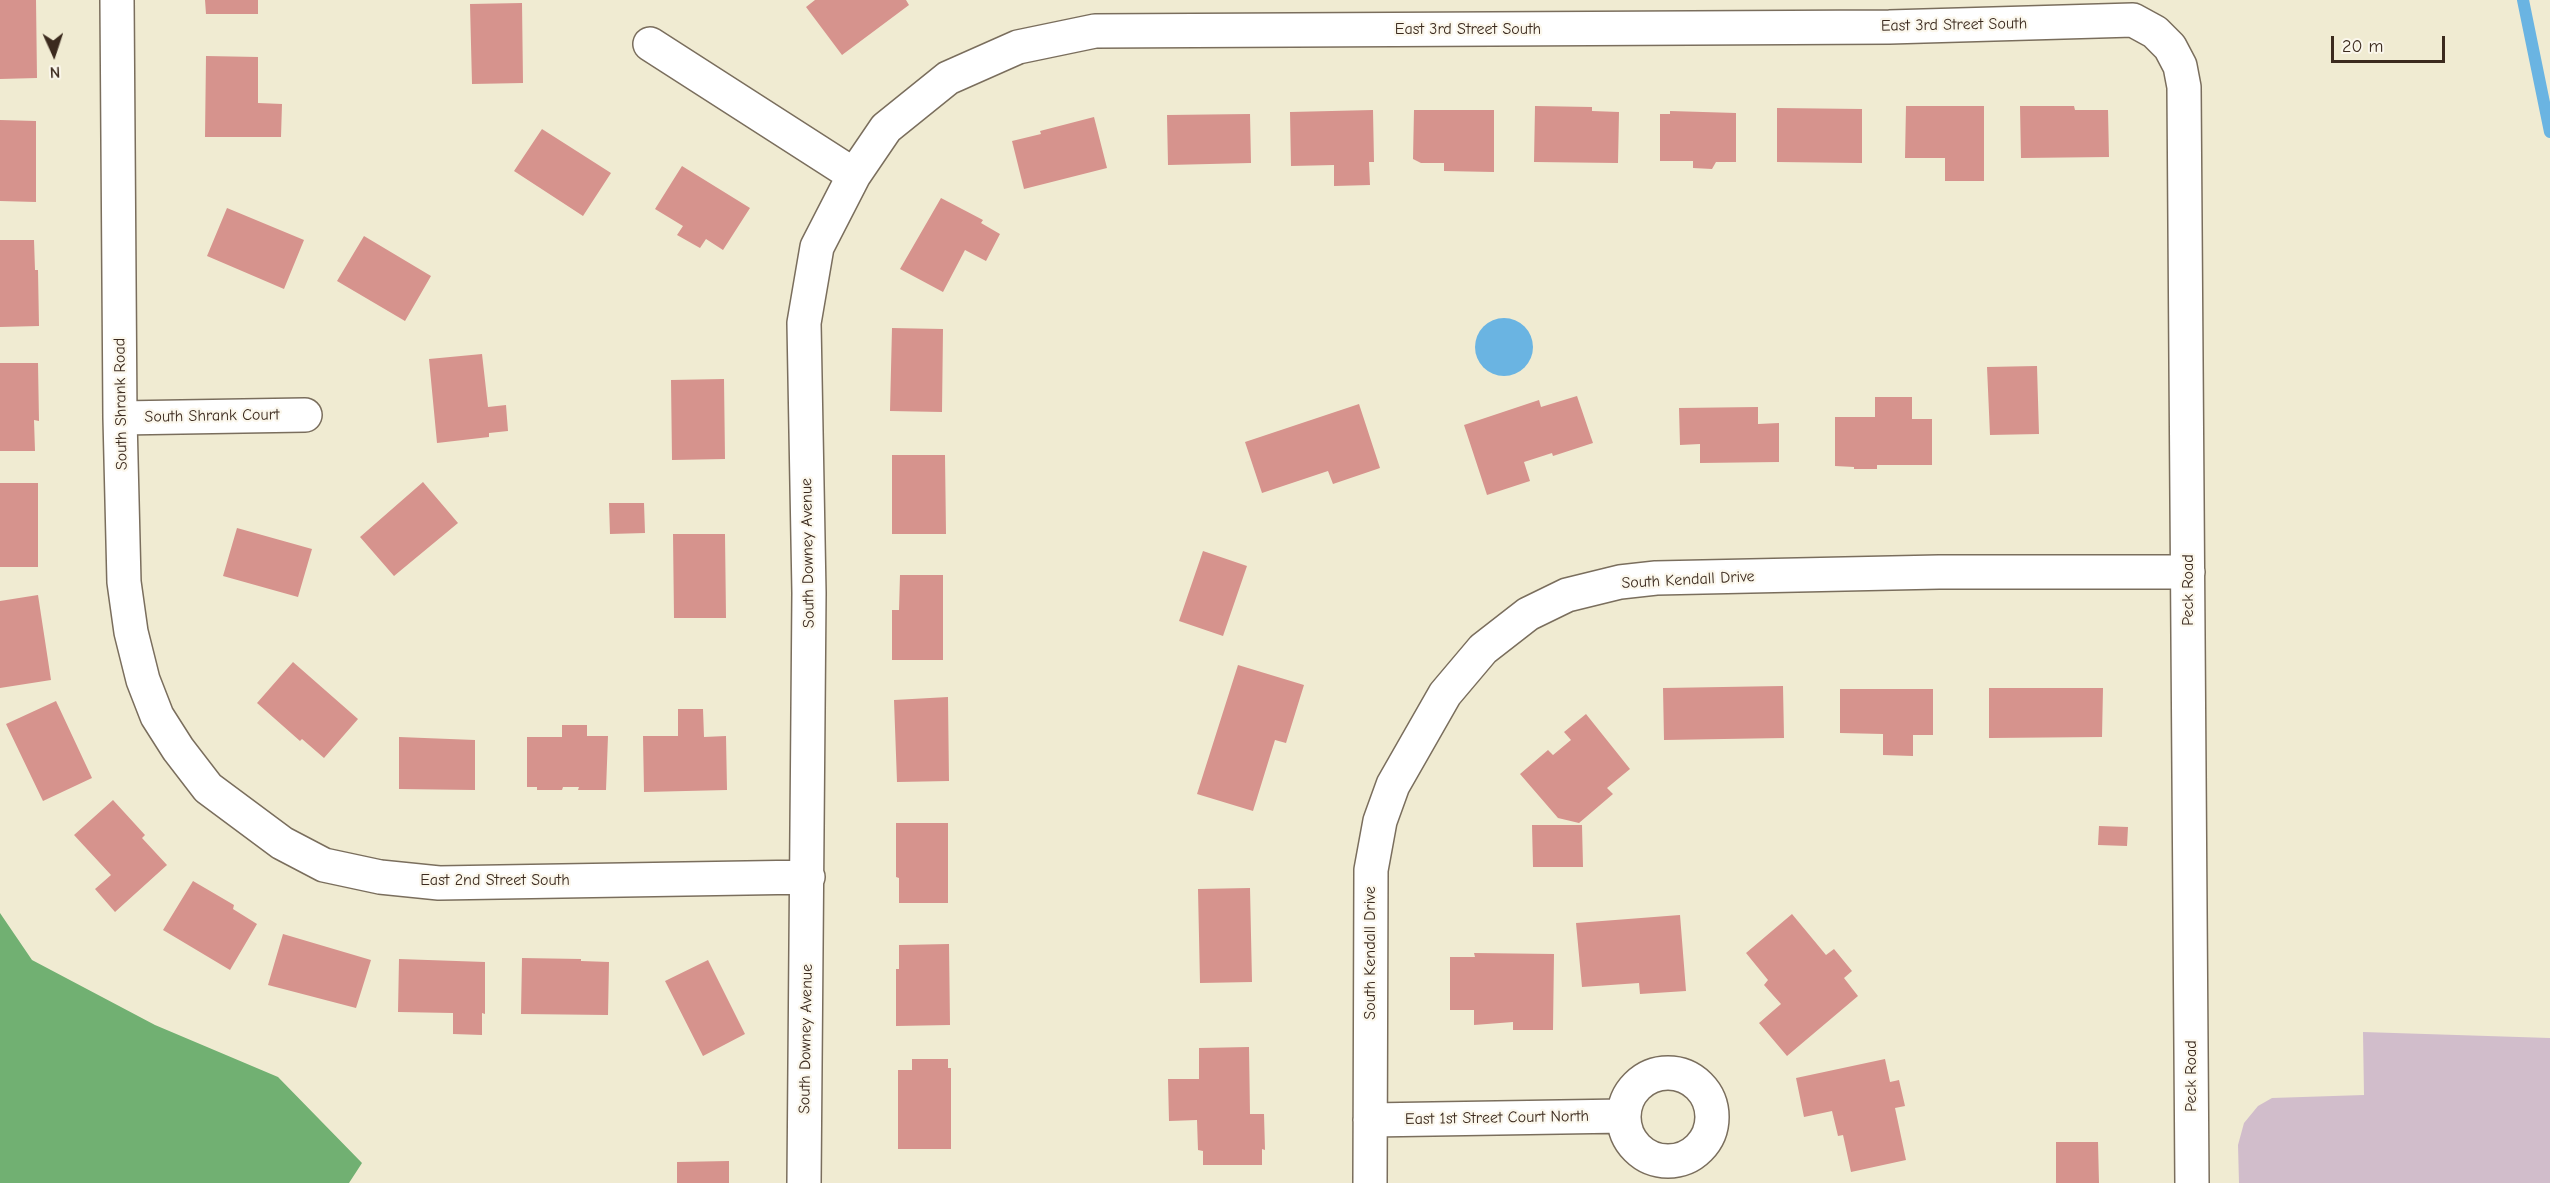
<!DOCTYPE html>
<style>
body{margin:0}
#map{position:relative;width:2550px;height:1183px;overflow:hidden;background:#f0ebd2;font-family:"Comic Neue",sans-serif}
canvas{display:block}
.north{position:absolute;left:24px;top:24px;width:60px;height:60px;-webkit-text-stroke:4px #fbf7ec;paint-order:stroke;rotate:177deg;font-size:16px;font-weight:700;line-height:24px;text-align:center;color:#3b2a1e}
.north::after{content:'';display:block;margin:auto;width:21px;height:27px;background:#3b2a1e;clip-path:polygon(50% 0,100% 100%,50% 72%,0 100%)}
.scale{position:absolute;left:2331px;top:36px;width:114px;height:27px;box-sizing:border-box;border:3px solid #3b2a1e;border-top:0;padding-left:8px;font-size:18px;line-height:21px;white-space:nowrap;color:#3b2a1e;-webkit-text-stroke:4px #fbf7ec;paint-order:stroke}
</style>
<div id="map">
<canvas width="2550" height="1183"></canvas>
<div class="north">N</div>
<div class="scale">20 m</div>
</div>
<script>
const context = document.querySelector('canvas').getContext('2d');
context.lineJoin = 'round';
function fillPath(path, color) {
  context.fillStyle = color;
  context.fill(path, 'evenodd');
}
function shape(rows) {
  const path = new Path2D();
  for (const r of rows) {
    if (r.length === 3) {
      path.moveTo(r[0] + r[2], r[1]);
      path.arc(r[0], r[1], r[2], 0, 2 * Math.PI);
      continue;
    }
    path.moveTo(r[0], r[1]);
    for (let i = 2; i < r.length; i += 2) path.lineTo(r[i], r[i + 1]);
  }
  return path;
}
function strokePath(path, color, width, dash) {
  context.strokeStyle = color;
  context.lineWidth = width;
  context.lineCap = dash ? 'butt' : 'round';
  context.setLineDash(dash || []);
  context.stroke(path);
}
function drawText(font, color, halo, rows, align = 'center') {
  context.font = font + ' "Comic Neue",sans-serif';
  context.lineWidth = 4.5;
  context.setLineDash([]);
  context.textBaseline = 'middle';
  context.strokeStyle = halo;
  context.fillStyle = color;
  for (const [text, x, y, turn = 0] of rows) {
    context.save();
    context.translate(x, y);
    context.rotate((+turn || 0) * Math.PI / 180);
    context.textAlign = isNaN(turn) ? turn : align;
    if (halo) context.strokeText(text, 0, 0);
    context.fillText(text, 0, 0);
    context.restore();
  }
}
const industrial = shape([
 [2363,1032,2550,1038,2550,1183,2239,1183,2238,1145,2244,1123,2258,1106,2272,1098,2364,1095]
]);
const forest = shape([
 [0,913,32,960,155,1025,278,1077,362,1163,349,1183,0,1183]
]);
const water = shape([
 [1504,347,29]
]);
const stream = shape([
 [2523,0,2550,132]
]);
const building = shape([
 [0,0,36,0,37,78,0,79],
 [205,0,258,0,258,14,206,14],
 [815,0,906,0,909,5,842,55,806,7],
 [522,3,523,83,472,84,470,4],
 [206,56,258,57,258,103,282,104,281,137,205,137],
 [1535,106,1592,107,1592,111,1619,112,1618,163,1534,162],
 [1906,106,1984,106,1984,181,1945,181,1945,158,1905,158],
 [2020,106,2074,106,2075,110,2108,110,2109,157,2021,158],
 [1777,108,1862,109,1862,163,1777,162],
 [1373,110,1374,162,1369,162,1370,185,1334,186,1334,165,1291,166,1290,112],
 [1414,110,1494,110,1494,172,1444,171,1444,163,1421,163,1413,159],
 [1670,111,1736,113,1736,162,1716,162,1712,169,1693,168,1693,161,1660,161,1660,114,1670,114],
 [1250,114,1251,163,1168,165,1167,115],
 [1094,117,1107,168,1024,189,1012,141,1041,134,1040,131],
 [0,120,36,121,36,202,0,201],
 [542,129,611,173,583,216,514,171],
 [682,166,750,208,723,250,706,239,700,248,677,235,683,226,655,209],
 [941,198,983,220,981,223,1000,234,986,261,965,250,943,292,900,269],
 [227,208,304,240,284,289,207,256],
 [364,236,431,276,405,321,337,281],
 [0,240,34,240,35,270,38,270,39,326,0,327],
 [892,328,943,329,942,412,890,411],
 [482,354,488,407,506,405,508,431,489,433,489,437,437,443,429,359],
 [0,363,38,363,39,421,34,420,35,451,0,451],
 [2037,366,2039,434,1990,435,1987,367],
 [724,379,725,459,672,460,671,380],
 [1577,396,1593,443,1553,456,1552,453,1524,462,1530,481,1487,495,1464,425,1539,400,1541,407],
 [1875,397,1912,397,1912,419,1932,419,1932,465,1877,465,1877,469,1854,469,1854,467,1835,466,1835,417,1875,417],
 [1359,404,1380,468,1333,484,1328,471,1262,493,1245,442],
 [1758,407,1758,424,1779,423,1779,462,1700,463,1700,444,1680,445,1679,408],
 [892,455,945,455,946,534,892,534],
 [423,482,458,523,394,576,360,537],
 [0,483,38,483,38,567,0,567],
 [609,503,644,503,645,533,610,534],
 [237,528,312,549,298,597,223,576],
 [673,534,725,534,726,618,674,618],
 [1203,551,1247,566,1223,636,1179,621],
 [900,575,943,575,943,660,892,660,892,610,899,610],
 [38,595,51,680,0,688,0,601],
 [293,662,358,719,324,758,302,739,300,741,257,703],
 [1238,665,1304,685,1286,743,1275,740,1253,811,1197,794],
 [1783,686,1784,738,1664,740,1663,688],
 [1989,688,2103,688,2102,737,1989,738],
 [1840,689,1933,689,1933,735,1913,735,1913,756,1883,755,1883,734,1840,733],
 [948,697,949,781,897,782,894,700],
 [56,701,92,778,43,801,6,724],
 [678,709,703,709,704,737,726,736,727,790,644,792,643,736,678,736],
 [1586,714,1630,769,1607,788,1613,794,1579,823,1558,818,1520,774,1548,750,1553,755,1571,740,1564,732],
 [562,725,587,725,587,736,608,736,606,790,578,790,579,787,563,787,562,790,537,790,537,787,527,787,527,737,562,737],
 [399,737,475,740,475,790,399,789],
 [113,800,145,835,142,838,167,865,115,912,95,889,111,875,74,835],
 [896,823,948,823,948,903,899,903,899,878,896,877],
 [1532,825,1582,825,1583,867,1533,867],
 [2099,826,2128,827,2127,846,2098,845],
 [193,881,234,905,233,909,257,924,230,970,163,930],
 [1250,888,1252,982,1200,983,1198,889],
 [1792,914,1826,955,1834,949,1852,971,1844,978,1858,996,1787,1056,1759,1023,1781,1004,1764,985,1768,980,1746,953],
 [1680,915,1686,991,1640,994,1639,983,1582,987,1576,923],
 [283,934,371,960,356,1008,268,985],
 [949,944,950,1025,896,1026,896,969,899,969,899,945],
 [1474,953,1554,954,1553,1030,1513,1030,1513,1022,1474,1025,1474,1010,1450,1010,1450,957,1475,957],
 [522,958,581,959,581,961,609,962,608,1015,521,1014],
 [399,959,485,962,485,1014,482,1013,482,1035,453,1034,453,1013,398,1012],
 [708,960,745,1034,703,1056,665,981],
 [1249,1047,1250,1114,1264,1114,1265,1150,1262,1149,1262,1165,1203,1165,1203,1151,1198,1150,1197,1120,1169,1121,1168,1079,1199,1079,1199,1048],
 [912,1059,948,1059,948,1068,951,1068,951,1149,898,1149,898,1070,912,1070],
 [1885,1059,1890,1082,1899,1080,1905,1106,1895,1108,1906,1160,1851,1172,1843,1135,1838,1136,1832,1111,1804,1117,1796,1078],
 [2056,1142,2098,1142,2099,1183,2056,1183],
 [729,1161,729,1183,677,1183,677,1162]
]);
const minor = shape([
 [117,0,120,418,124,582,131,632,143,680,157,716,178,749,208,788,282,843,324,865,380,877,439,883,808,877],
 [650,44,854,175],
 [120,418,305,415],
 [1668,1117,44],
 [1370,1120,1624,1116],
 [804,1183,809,593,804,323,817,247,854,175,886,128,948,78,1018,47,1095,31,1889,27,2133,20,2155,32,2170,47,2180,66,2184,87,2192,1183],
 [1370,1183,1371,870,1380,821,1393,785,1445,694,1483,649,1528,614,1567,595,1620,582,1656,578,1939,572,2188,572]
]);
const streetNames = [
 ["East 3rd Street South",1954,25,-1],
 ["East 3rd Street South",1468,29],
 ["South Shrank Road",121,404,-91],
 ["South Shrank Court",212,416,-1],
 ["South Downey Avenue",808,553,-91],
 ["South Kendall Drive",1688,580,-3],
 ["Peck Road",2188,590,-90],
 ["East 2nd Street South",495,880],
 ["South Kendall Drive",1370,953,-90],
 ["South Downey Avenue",806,1039,-89],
 ["Peck Road",2191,1076,-90],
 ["East 1st Street Court North",1497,1118,-1]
];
fillPath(industrial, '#d1bdcb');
fillPath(forest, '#71b072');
fillPath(water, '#6ab4e2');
strokePath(stream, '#6ab4e2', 12);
fillPath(building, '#d6938d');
strokePath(minor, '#7a6e5d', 36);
strokePath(minor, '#fff', 33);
drawText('16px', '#3b2a1e', '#fbf7ec', streetNames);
</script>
